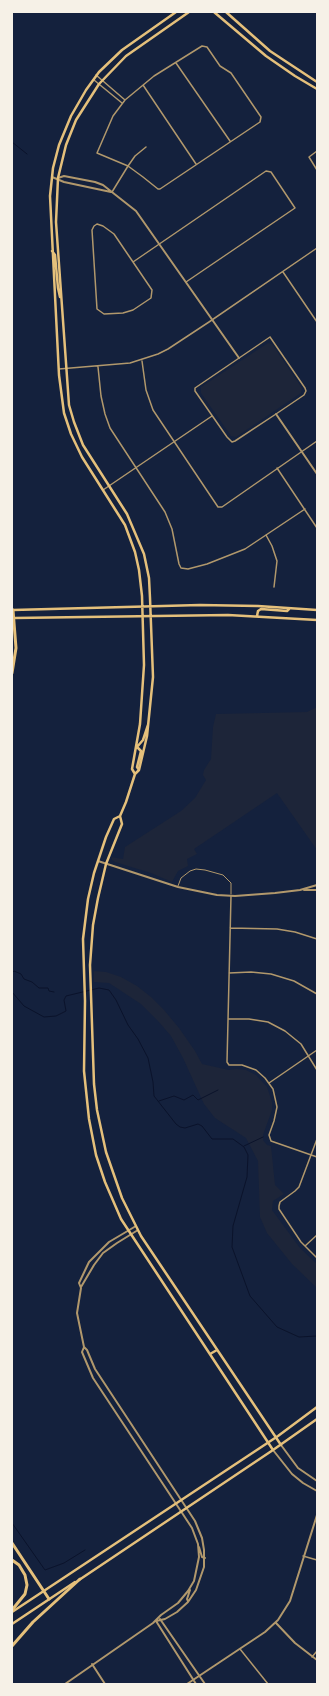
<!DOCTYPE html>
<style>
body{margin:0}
#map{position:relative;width:329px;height:1696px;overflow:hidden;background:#14213d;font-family:"Sofia Sans Condensed",sans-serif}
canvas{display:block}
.frame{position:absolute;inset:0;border:13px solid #f6f1e7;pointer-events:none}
</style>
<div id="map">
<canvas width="329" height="1696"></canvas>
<div class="frame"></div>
</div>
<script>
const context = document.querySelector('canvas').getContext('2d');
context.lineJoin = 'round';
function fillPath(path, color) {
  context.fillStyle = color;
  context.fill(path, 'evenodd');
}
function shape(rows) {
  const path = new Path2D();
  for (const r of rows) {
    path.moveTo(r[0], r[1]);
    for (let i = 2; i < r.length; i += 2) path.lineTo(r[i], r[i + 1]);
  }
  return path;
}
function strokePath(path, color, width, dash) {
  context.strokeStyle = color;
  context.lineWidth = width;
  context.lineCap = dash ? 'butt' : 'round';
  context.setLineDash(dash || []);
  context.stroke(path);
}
const green = shape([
 [268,343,272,344,302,388,301,393,236,437,231,436,201,393,201,387],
 [317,707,317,850,277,793,194,849,197,854,187,859,188,866,178,871,172,882,151,873,115,862,112,860,111,857,123,859,125,847,181,811,195,798,206,780,203,775,204,770,211,759,213,727,216,714,307,712],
 [94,971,106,972,121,977,137,986,151,997,164,1010,179,1028,195,1051,202,1064,229,1070,236,1069,246,1070,256,1075,267,1087,272,1102,272,1110,263,1135,263,1140,267,1145,271,1146,275,1185,284,1194,273,1201,272,1210,300,1248,317,1264,317,1288,292,1264,267,1233,260,1217,258,1161,246,1138,215,1118,204,1104,183,1058,171,1036,158,1021,141,1004,109,983,94,982]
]);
const stream = shape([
 [12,54,12,55],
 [12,142,27,154],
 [12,973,14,971,21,974,24,979,32,982,39,988,48,988,49,991,54,992],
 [12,992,24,1006,44,1017,56,1016,66,1011,64,1000,66,996,99,988,109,990,116,1000,128,1025,138,1039,148,1058,153,1082,154,1096,176,1124,180,1127,185,1128,198,1124,202,1126,212,1139,233,1139,244,1147,248,1155,247,1177,233,1226,232,1247,250,1296,277,1327,299,1337,317,1336],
 [159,1101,174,1096,184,1100,193,1095,198,1100,218,1090],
 [244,1146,263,1137],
 [12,1523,45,1570,64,1563,85,1550]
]);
const service = shape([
 [178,886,181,878,190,871,196,869,205,870,223,875,231,883,231,894]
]);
const minor = shape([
 [176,63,230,141],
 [96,75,125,100],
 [94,80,122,103],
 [143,85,196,164],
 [317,151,309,157,317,170],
 [112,192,128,166,143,177,158,189,160,189,260,122,261,117,231,73,220,66,207,47,202,46,154,76,125,100,113,116,97,153,128,166,135,156,146,147],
 [97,224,103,226,114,234,152,290,151,298,133,310,123,313,104,314,97,309,92,230,94,226,97,224],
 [133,262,266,171,271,172,295,208,186,282],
 [283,272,317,322],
 [270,337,305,388,306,391,304,395,276,414,235,441,232,442,227,437,195,391,195,388,270,337],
 [142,361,146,390,153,410,218,507,222,507,317,441],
 [98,367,101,396,105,414,110,428,165,512,172,529,179,564,181,568,188,569,207,564,245,549,305,509],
 [59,369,130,363,158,354,168,349,209,322,317,248],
 [277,468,317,528],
 [103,490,212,416],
 [266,535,272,546,277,561,274,587],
 [231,896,227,1062,229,1065,242,1065,256,1070,265,1078,273,1089,277,1107,274,1121,269,1135,271,1141,317,1157],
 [230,928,277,929,295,932,317,939],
 [229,973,251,972,271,974,294,981,317,994],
 [228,1019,249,1019,268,1022,285,1031,301,1044,317,1070],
 [269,1083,317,1050],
 [317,1139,299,1187,295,1191,280,1202,279,1206,279,1209,301,1242,317,1258],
 [305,1246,317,1235],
 [303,1556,317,1560],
 [240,1649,268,1684],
 [312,1657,317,1651]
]);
const tertiary = shape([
 [52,177,64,182,111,192],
 [58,178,64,176,95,182,103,185,136,211,239,358],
 [276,414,317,474],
 [98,861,178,887,217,895,235,896,275,893,300,890,317,885],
 [304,890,317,890],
 [136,1226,109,1242,89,1262,79,1283,81,1288,77,1313,84,1347,87,1350,95,1369,195,1521,202,1538,204,1550,204,1567,196,1590,188,1602,177,1612,165,1619,156,1621],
 [81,1287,94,1265,103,1253,117,1243,138,1230],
 [281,1445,298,1468,317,1481],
 [273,1450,292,1474,303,1483,317,1491],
 [199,1547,202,1557,205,1558],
 [188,1601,187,1599,190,1590],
 [160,1619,205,1684],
 [156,1621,196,1684],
 [276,1623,295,1643,317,1660],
 [92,1664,105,1684],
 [65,1684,153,1623,161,1615,178,1603,188,1591,194,1581,199,1557,198,1544,192,1528,93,1378,82,1352,84,1347],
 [187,1684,265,1632,278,1620,290,1601,317,1515]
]);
const secondary = shape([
 [189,12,126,56,99,84,76,120,66,145,58,178,56,222,69,405,74,422,83,445,127,514,144,554,149,578,150,598,153,677,147,736,139,770,135,774,126,802,120,816,114,819,106,837,94,873,88,899,83,939,85,1001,84,1071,89,1119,96,1155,105,1182,121,1219,273,1450],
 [214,12,266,56,295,76,317,89],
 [226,12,270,51,317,82],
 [52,251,55,255,58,288,60,297],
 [13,610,200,605,258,606,317,610],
 [257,616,258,611,261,609,287,611,289,609],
 [14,618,228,615,317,620],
 [139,770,137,767,141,751,137,747,143,740,148,725],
 [135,774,132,769,140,724,144,665,142,596,139,570,135,552,125,525,82,457,71,434,64,413,59,375,50,196,53,168,59,145,71,116,86,90,99,72,122,50,176,12],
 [120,816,122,824,106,864,98,898,93,925,90,965,94,1084,97,1110,106,1152,122,1198,141,1236,281,1445],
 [210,1354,217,1350],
 [79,1580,273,1450,317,1419],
 [12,1612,278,1436,317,1407],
 [12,1624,75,1582]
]);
const motorway = shape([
 [12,673,16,648,13,610],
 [12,1543,49,1599],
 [12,1560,19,1565,25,1575,27,1585,25,1594,12,1610],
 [12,1646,33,1622,80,1579]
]);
fillPath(green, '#1d2539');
strokePath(stream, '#0b132b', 1);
strokePath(service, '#b1986c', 1);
strokePath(minor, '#b1986c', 1.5);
strokePath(tertiary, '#b1986c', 2);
strokePath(secondary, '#e5c07b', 2.5);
strokePath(motorway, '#e5c07b', 3);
</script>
